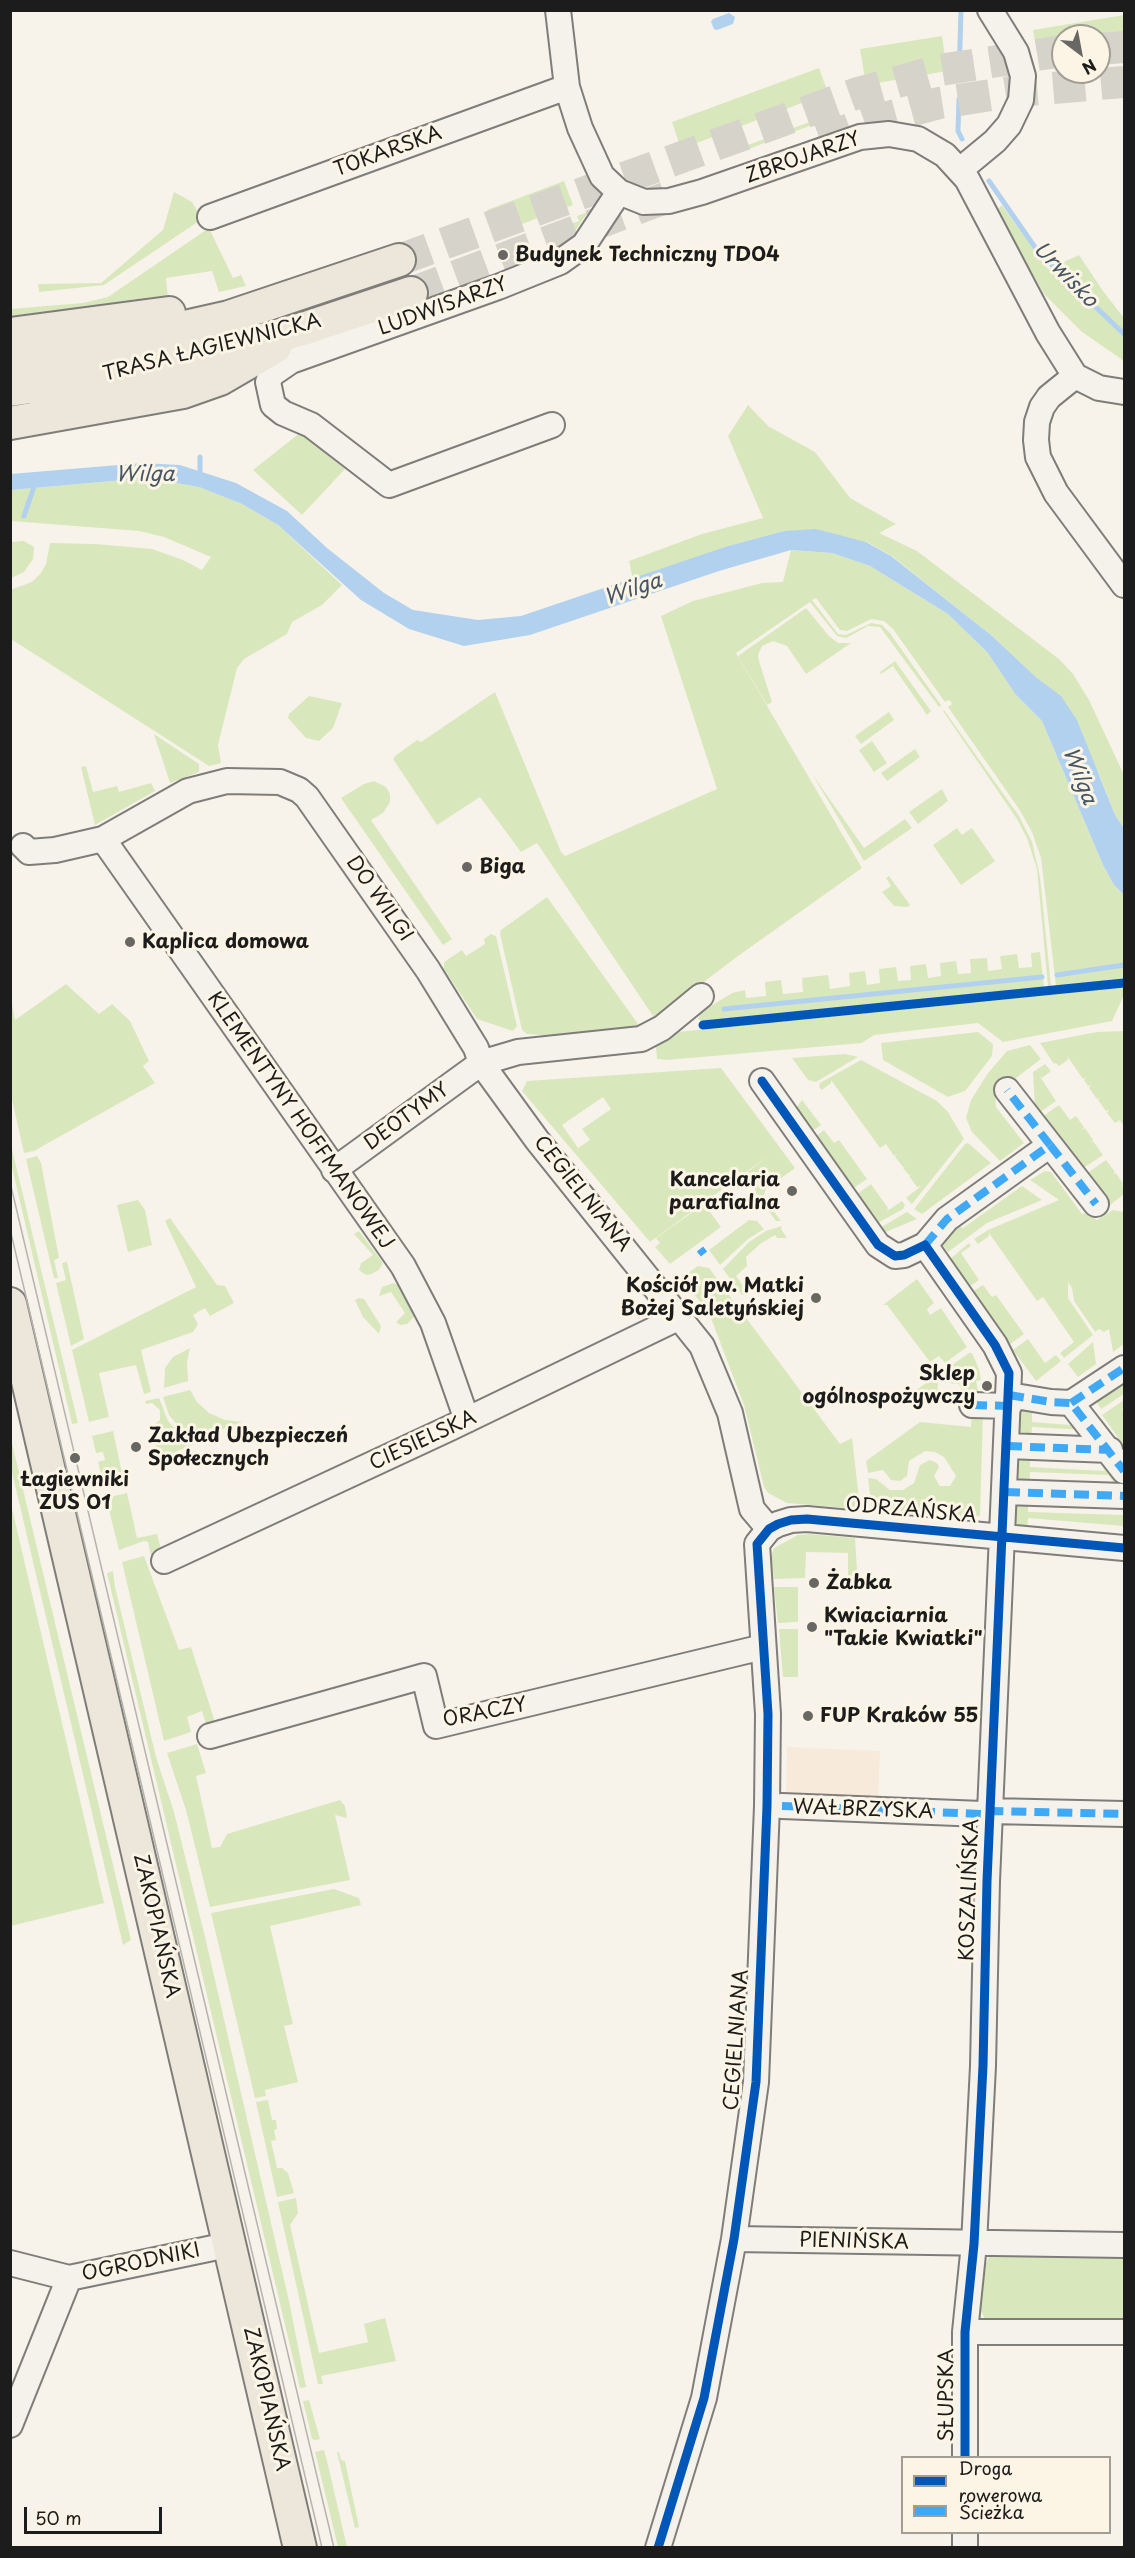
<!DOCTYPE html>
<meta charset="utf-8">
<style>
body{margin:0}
#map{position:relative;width:1135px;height:2558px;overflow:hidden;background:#f7f3ea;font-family:"Playpen Sans",sans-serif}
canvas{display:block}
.frame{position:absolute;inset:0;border:12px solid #1c1c1c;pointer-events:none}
.legend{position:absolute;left:901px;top:2456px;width:210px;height:78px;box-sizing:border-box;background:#fcf5e5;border:2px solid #a29e95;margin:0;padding:8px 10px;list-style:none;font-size:18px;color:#1c1c1c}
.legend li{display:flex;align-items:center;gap:12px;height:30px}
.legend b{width:30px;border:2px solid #a29e95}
.north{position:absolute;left:1051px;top:24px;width:60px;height:60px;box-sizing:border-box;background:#fcf5e5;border:2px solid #a29e95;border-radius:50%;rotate:148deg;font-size:16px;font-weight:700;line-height:24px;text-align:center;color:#1c1c1c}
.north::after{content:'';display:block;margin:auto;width:21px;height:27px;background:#696764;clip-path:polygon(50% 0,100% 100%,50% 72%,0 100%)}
.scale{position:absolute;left:24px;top:2507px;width:138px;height:27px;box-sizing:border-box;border:3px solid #1c1c1c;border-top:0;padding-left:8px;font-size:18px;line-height:21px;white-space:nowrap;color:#1c1c1c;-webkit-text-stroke:4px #fcf5e5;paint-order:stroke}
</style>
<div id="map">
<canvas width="1135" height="2558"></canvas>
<div class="frame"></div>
<ul class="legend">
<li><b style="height:8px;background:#0057b8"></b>Droga rowerowa</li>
<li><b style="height:8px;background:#3fa9f5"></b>Ścieżka</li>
</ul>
<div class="north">N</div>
<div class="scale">50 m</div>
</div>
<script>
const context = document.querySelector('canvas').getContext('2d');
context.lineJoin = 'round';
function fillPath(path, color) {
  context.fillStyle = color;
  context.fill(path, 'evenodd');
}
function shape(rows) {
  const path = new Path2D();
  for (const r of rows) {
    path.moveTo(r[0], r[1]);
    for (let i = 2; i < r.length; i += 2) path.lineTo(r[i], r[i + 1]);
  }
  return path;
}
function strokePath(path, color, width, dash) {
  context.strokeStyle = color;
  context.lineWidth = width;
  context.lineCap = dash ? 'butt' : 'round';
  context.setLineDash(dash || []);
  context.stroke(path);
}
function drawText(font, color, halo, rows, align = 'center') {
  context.font = font + ' "Playpen Sans",sans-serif';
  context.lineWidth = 6;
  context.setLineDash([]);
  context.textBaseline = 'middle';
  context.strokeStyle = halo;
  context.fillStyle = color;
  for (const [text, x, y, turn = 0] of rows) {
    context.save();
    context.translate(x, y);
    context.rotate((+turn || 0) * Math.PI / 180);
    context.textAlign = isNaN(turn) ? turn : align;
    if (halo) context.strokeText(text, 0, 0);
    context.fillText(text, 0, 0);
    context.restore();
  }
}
const built = shape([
 [787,1747,880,1751,878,1805,786,1803]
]);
const green = shape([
 [1124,15,1124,38,1099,42,1099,36,1063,36,1063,49,1037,53,1033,30],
 [942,36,947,71,866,85,860,49],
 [819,68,828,93,681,149,672,122],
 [812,121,812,125,746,150,744,149,743,147],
 [564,181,573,205,495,234,487,210],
 [174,192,192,202,202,219,104,285,39,292,38,284,101,283,163,230],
 [1002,205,1048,269,1079,255,1103,291,1124,318,1124,361,1082,332,1044,294,997,210],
 [588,212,572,235,559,245,551,250,549,249,551,247,545,228,549,232,579,221,577,216],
 [209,228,233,278,241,275,246,286,219,292,212,271,166,278,168,298,11,318,10,309,83,303,108,297],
 [748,405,768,426,815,452,850,498,896,524,879,533,917,551,1059,659,1073,674,1089,700,1124,775,1124,828,1115,815,1099,774,1037,678,991,635,892,556,867,542,784,531,728,546,633,580,629,561,702,534,763,518,728,436],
 [301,432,345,469,302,515,253,470],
 [147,478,199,487,242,504,278,525,342,585,322,605,292,622,287,634,244,659,237,668,218,745,221,763,209,766,11,639,10,590,32,582,41,573,46,564,50,543,96,544,152,549,183,560,202,570,211,557,164,537,139,531,11,521,11,490],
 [24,541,34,547,33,559,24,572,11,578,11,542],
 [791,550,832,553,870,566,948,614,987,652,1016,695,1042,721,1103,865,1114,885,1124,895,1124,979,1056,986,1041,858,1032,832,1019,809,948,707,952,704,951,702,949,700,945,702,893,629,884,621,871,619,847,631,840,630,816,598,812,600,838,634,846,635,871,623,882,625,889,632,941,705,939,707,880,627,868,626,846,638,837,636,810,602,736,653,862,868,738,956,655,1019,537,843,521,852,480,797,437,825,393,759,395,756,417,740,421,742,495,692,561,852,565,856,717,789,661,616,693,601,762,583,783,582],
 [806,608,829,636,838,643,851,643,806,674,787,646,773,641,762,646,758,655,759,661,772,702,767,705,738,656],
 [895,661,931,711,927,715,893,666,881,674,880,672],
 [309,696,342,703,333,728,319,741,306,738,288,718,289,714],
 [944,710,1019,816,1032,842,1040,877,1051,986,1048,986,1037,869,1027,838,1017,819,943,711],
 [889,712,894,720,861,744,855,736],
 [154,734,199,764,199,772,170,783],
 [872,741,887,763,874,772,859,750],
 [915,749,920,757,887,781,881,773],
 [86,766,93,792,117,786,119,792,151,783,155,791,95,825,81,767],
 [812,774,864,848,905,819,912,828,864,861],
 [374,781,386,787,390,794,390,802,383,813,371,820,452,939,443,945,341,798,364,784],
 [942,789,948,801,918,824,909,812],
 [957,828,962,835,972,828,995,861,961,885,933,845],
 [889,876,910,905,907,907,894,906,882,892,891,886,886,878],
 [547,897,638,1024,637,1026,557,1036,527,1034,522,1030,500,934,501,930],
 [491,934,496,936,517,1026,513,1031,477,1019,444,969,444,962,462,950,466,956,485,944,484,939],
 [1040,952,1044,987,702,1022,698,1019,701,1012,732,993,745,990,746,998,766,996,765,982,781,980,783,994,803,992,802,978,828,975,830,989,850,986,849,973,865,971,867,985,880,983,879,969,896,967,898,981,911,980,910,966,926,964,928,978,941,976,940,963,956,961,958,974,971,973,970,959,987,958,988,971,1002,969,1000,956,1017,954,1019,968,1032,967,1031,953],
 [66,984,99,1014,112,1004,130,1021,149,1061,143,1066,155,1083,34,1151,24,1153,11,1095,11,998,15,1020],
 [1124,987,1124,995,1112,1021,1003,1042,978,1023,874,1035,862,1043,667,1060,657,1059,656,1047,677,1032],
 [1123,1031,1124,1032,1124,1126,1120,1120,1115,1123,1107,1113,1109,1110,1106,1111,1098,1100,1100,1098,1097,1099,1089,1088,1091,1085,1088,1086,1084,1080,1086,1077,1083,1079,1067,1056,1068,1060,1059,1066,1056,1063,1054,1064,1040,1043,1097,1032],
 [978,1032,993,1044,992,1056,965,1091,948,1097,883,1060,881,1043],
 [1030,1045,1041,1059,995,1094,996,1107,1024,1143,1000,1161,972,1132,966,1118,971,1100,988,1073,1007,1051],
 [845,1054,858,1057,816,1082,808,1080,792,1058],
 [861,1060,937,1101,948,1112,964,1139,912,1204,906,1198,921,1186,917,1187,909,1176,912,1174,909,1175,903,1168,905,1166,903,1167,895,1157,897,1154,894,1156,886,1144,880,1148,831,1080,831,1083,822,1090,819,1087,820,1083],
 [1045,1064,1051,1071,1042,1078,1039,1075,1056,1101,1039,1113,1035,1108,1033,1072],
 [721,1068,795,1168,766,1189,764,1194,764,1198,781,1221,776,1221,756,1194,755,1188,745,1174,768,1156,650,1242,522,1091,527,1081],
 [603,1097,611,1109,582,1129,590,1140,578,1148,562,1125],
 [802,1100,821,1125,811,1132,797,1112,797,1107],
 [1059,1105,1070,1120,1076,1116,1084,1127,1082,1130,1085,1128,1093,1140,1090,1142,1093,1141,1103,1155,1082,1169,1042,1117],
 [824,1130,834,1143,839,1140,867,1179,852,1189,815,1137],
 [10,1141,78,1423,72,1424,11,1163],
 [968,1143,991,1163,922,1214,914,1209,965,1144],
 [37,1156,41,1163,59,1258,54,1260,58,1278,54,1278,26,1159],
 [1106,1160,1115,1172,1113,1175,1116,1173,1123,1184,1121,1187,1124,1185,1124,1194,1110,1205,1086,1174],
 [1045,1171,1051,1172,1082,1214,1084,1213,1097,1220,1113,1210,1124,1212,1124,1344,1113,1352,1109,1329,1104,1332,1099,1329,1095,1332,1074,1301,1072,1288,1068,1282,1068,1298,1093,1335,1064,1358,1060,1353,1074,1342,1043,1297,1037,1301,989,1233,989,1236,978,1244,974,1239,988,1230,1059,1200,1030,1180],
 [871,1184,888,1208,887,1211,902,1201,905,1205,903,1209,876,1224,856,1195],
 [1022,1186,1042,1200,987,1223,948,1252,939,1240,952,1222,963,1228],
 [138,1200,145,1210,152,1245,128,1252,117,1205],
 [704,1204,721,1227,670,1264,655,1247,660,1243,656,1238],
 [907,1212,917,1219,883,1233,878,1229],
 [170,1218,217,1285,225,1286,234,1303,210,1316,205,1308,193,1315,198,1324,193,1332,141,1350,151,1392,144,1394,136,1365,99,1373,109,1417,89,1422,72,1350,196,1287,165,1221],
 [749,1220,757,1221,764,1229,748,1239,720,1265,709,1250],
 [782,1226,781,1229,787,1238,777,1238,775,1235,760,1244,746,1257,747,1266,736,1276,749,1294,742,1295,723,1269,749,1242,766,1231],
 [359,1231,383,1263,379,1270,371,1274,366,1275,359,1270,361,1263,373,1255,354,1234],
 [969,1243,971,1246,961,1253,979,1280,969,1287,949,1260],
 [67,1262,84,1339,71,1346,56,1283,66,1280,62,1263],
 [698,1266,709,1268,840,1444,852,1438,860,1507,858,1509,787,1503,768,1493,764,1487,744,1405,709,1313,681,1278],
 [917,1279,934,1303,927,1309,930,1315,941,1308,967,1347,945,1363,939,1356,930,1362,887,1305,883,1305],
 [393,1283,398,1285,414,1317,407,1324,400,1325,396,1322,405,1313,391,1292,379,1296,382,1287],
 [983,1285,992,1297,996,1295,1024,1334,1009,1345,972,1292],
 [359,1298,364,1299,381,1326,379,1334,363,1317,355,1300],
 [1028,1339,1045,1363,1056,1355,1061,1361,1036,1381,1013,1350],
 [1093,1342,1096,1364,1078,1377,1068,1364],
 [190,1348,187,1362,188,1381,164,1388,165,1368,173,1357],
 [969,1353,972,1353,979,1369,981,1380,976,1381,979,1395,988,1393,988,1400,966,1398,959,1384,938,1382,937,1395,912,1393],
 [1124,1379,1124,1394,1101,1409,1096,1401,1098,1395],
 [190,1390,197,1402,209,1413,225,1420,242,1422,199,1438,181,1429,169,1415,163,1397],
 [159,1398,168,1421,176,1430,195,1444,177,1451,178,1456,160,1463,151,1427,160,1420,160,1410,152,1403,146,1404,145,1401],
 [1124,1400,1124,1407,1122,1409,1124,1413,1124,1441,1122,1443,1102,1415],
 [1032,1408,1032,1422,1070,1425,1071,1414,1085,1430,1032,1427,1031,1441,1021,1436,1018,1430,1020,1415,1024,1410],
 [972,1413,983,1416,980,1516,962,1519,872,1511,868,1478,876,1479,890,1490,903,1490,914,1483,920,1465,930,1460,937,1463,939,1467,934,1476,940,1486,950,1486,956,1476,944,1457,935,1452,925,1451,909,1461,907,1476,900,1481,891,1480,883,1470,868,1473,866,1461,920,1422,971,1427],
 [113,1431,124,1482,104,1487,98,1462,105,1460,103,1452,96,1453,92,1436],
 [10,1435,131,1940,123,1945,11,1468],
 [1030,1453,1030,1467,1105,1471,1095,1456,1109,1465,1124,1485,1119,1489,1108,1475,1030,1472,1029,1486,1018,1479,1015,1467,1020,1457],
 [127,1493,137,1538,157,1534,162,1553,152,1560,148,1542,144,1541,119,1550,106,1498],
 [1028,1499,1028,1512,1124,1515,1124,1526,1028,1518,1027,1532,1017,1526,1014,1518,1018,1503],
 [11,1504,104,1903,11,1926,10,1926],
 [809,1534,855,1538,858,1586,848,1586,848,1553,806,1552,805,1578,774,1579,771,1556,774,1548,798,1535],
 [144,1556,179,1650,191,1647,215,1722,206,1724,202,1711,187,1717,191,1732,164,1741,122,1562],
 [113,1571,115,1587,156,1757,174,1812,206,1941,289,2301,306,2387,300,2388,107,1573],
 [774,1587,798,1587,798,1622,778,1623],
 [779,1629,798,1629,798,1677,783,1677],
 [197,1744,206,1773,196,1776,212,1848,220,1847,227,1834,340,1800,345,1806,347,1818,335,1815,350,1880,210,1907,186,1810,167,1753],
 [334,1889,359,1898,361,1905,270,1926,293,2024,284,2026,298,2082,265,2090,266,2096,255,2098,211,1913],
 [268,2100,272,2120,276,2120,277,2129,274,2130,276,2140,271,2141,277,2168,282,2168,288,2173,294,2193,277,2197,256,2102],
 [296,2198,298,2213,290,2225,319,2353,368,2342,364,2324,385,2318,396,2361,321,2376,323,2384,318,2384,278,2202],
 [996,2254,1124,2255,1124,2325,987,2323,981,2311,983,2270,989,2257],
 [309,2400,320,2439,315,2440,312,2439,303,2401],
 [324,2450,328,2465,347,2547,338,2547,315,2452],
 [337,2452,339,2452,341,2460,345,2461,359,2527,355,2528]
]);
const water = shape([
 [729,13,735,17,733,24,717,30,714,29,711,22,713,19],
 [142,463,180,465,236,483,287,511,327,548,384,593,413,610,478,620,521,616,728,546,784,531,816,529,866,542,891,556,991,635,1037,678,1061,696,1077,720,1115,815,1124,828,1124,895,1114,885,1103,865,1042,721,1016,695,987,652,948,614,870,566,832,553,791,550,719,571,530,635,464,646,409,629,361,600,278,525,242,504,199,487,147,478,11,490,11,474]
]);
const stream = shape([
 [959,78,961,10],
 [959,99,958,131,962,139],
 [989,181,1039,253,1124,334],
 [200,457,200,477],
 [24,516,36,481],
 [1057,975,1124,965],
 [724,1009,1042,977]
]);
const majorTunnel = shape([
 [1099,49,1124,47],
 [820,140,866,123,939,103,1017,91,1124,82],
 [399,260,855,94,940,70,1063,51],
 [411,293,673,195]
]);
const minor = shape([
 [558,10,567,87,580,128,602,176,619,192,644,202,669,201,702,192,860,137,889,134,918,139,945,155,967,179,1048,333,1075,376,1099,388,1124,392],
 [960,170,995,141,1009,125,1021,100,1023,76,1016,52,990,10],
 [210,217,567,87],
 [1075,376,1049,397,1042,407,1037,422,1036,440,1038,457,1056,493,1124,585],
 [552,425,389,485,311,425,283,413,273,405,268,382,272,374,291,361,498,287,560,262,584,245,619,192],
 [103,839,403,1266,433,1323,467,1420],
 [23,846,29,852,55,850,103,839,188,791,227,781,280,782,299,790,307,797,428,970,476,1048,481,1063,537,1140,702,1346,730,1413,752,1509,769,1529],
 [762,1081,878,1245,895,1256,904,1255,925,1245,995,1345,1009,1373,987,1881,983,2066,974,2244,965,2332,965,2458],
 [1050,1145,1096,1204],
 [334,1170,481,1063,518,1052,641,1039,662,1028,701,996],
 [925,1245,947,1219,1050,1145,1007,1090],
 [1009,1395,1051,1402,1071,1403,1124,1471],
 [1071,1403,1124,1368],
 [972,1405,1009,1406],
 [1007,1446,1110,1450],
 [1005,1492,1124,1496],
 [164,1561,450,1428,680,1317],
 [210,1736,424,1676,436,1726,763,1647],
 [782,1806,982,1814,991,1811,1124,1814],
 [734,2239,1124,2245],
 [10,2263,69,2278,213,2248],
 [965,2332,1124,2332],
 [10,2425,69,2278],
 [658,2548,704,2398,734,2239,756,2082,767,1806,768,1714,757,1544,769,1529,778,1524,791,1520,807,1519,1124,1548],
 [965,2548,965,2532]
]);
const major = shape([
 [10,334,169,313],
 [10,361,109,344,229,317,399,260],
 [10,390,124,373,237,347,306,328,411,293],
 [10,423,183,392,220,379,275,347],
 [10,1304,300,2548]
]);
const tram = shape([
 [10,1182,334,2548],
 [10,1229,322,2548]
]);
const quiet = shape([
 [1050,1145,1096,1204],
 [925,1245,947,1219,1050,1145,1007,1090],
 [700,1249,704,1254],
 [1009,1395,1051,1402,1071,1403,1124,1471],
 [1071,1403,1124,1368],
 [972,1405,1009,1406],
 [1007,1446,1110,1450],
 [1005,1492,1124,1496],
 [782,1806,982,1814,991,1811,1124,1814]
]);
const cycleway = shape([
 [703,1025,1124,983],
 [762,1081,878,1245,895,1256,904,1255,925,1245,995,1345,1009,1373,987,1881,983,2066,974,2244,965,2332,965,2458],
 [658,2548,704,2398,734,2239,756,2082,767,1806,768,1714,757,1544,769,1529,778,1524,791,1520,807,1519,1124,1548]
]);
const markers = [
 [503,255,6,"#696764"],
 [467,867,6,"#696764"],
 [130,942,6,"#696764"],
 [792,1191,6,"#696764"],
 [816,1298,6,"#696764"],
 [987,1386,6,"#696764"],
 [136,1447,6,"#696764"],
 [75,1458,6,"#696764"],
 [814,1583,6,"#696764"],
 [812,1627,6,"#696764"],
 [808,1716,6,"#696764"]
];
const streetNames = [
 ["TOKARSKA",388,152,-20],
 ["ZBROJARZY",803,158,-19],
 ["LUDWISARZY",443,307,-20],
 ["TRASA ŁAGIEWNICKA",212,348,-14],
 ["DO WILGI",379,899,55],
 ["DEOTYMY",407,1117,-36],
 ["KLEMENTYNY HOFFMANOWEJ",300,1121,55],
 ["CEGIELNIANA",582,1194,51],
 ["CIESIELSKA",423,1441,-25],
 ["ODRZAŃSKA",911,1511,5],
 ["ORACZY",485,1713,-11],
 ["WAŁBRZYSKA",863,1810,2],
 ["KOSZALIŃSKA",970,1890,-88],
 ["ZAKOPIAŃSKA",156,1926,77],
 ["CEGIELNIANA",737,2040,-86],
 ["PIENIŃSKA",854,2242,1],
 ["OGRODNIKI",141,2263,-12],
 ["SŁUPSKA",947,2395,-90],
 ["ZAKOPIAŃSKA",266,2399,77]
];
const poiNames = [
 ["Budynek Techniczny TD04",515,255],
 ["Biga",479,867],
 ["Kaplica domowa",142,942],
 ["Kancelaria",780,1180,"right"],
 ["parafialna",780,1203,"right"],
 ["Kościół pw. Matki",804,1286,"right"],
 ["Bożej Saletyńskiej",804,1309,"right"],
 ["Sklep",975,1374,"right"],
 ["ogólnospożywczy",975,1397,"right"],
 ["Zakład Ubezpieczeń",148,1436],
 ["Społecznych",148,1459],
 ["Łagiewniki",75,1480,"center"],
 ["ZUS 01",75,1503,"center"],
 ["Żabka",826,1583],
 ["Kwiaciarnia",824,1616],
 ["\"Takie Kwiatki\"",824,1639],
 ["FUP Kraków 55",820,1716]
];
const waterNames = [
 ["Urwisko",1065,275,46],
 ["Wilga",145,475],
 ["Wilga",633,590,-18],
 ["Wilga",1079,776,69]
];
fillPath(built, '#f7eadb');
fillPath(green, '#d9e8bc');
fillPath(water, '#b2d1ee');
strokePath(stream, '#b2d1ee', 5);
strokePath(majorTunnel, '#d6d3cb', 32, [32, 16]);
strokePath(minor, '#7f7d79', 28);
strokePath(major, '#7f7d79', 36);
strokePath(minor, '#f5f2ec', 24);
strokePath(major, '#ece7da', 32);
strokePath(tram, '#b6b4af', 1.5);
strokePath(quiet, '#3fa9f5', 8, [15, 8]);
strokePath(cycleway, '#0057b8', 9);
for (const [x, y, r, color] of markers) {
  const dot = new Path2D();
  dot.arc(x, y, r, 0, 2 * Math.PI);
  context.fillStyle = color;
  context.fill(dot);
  strokePath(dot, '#fcf5e5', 2);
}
drawText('20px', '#1c1c1c', '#fcf5e5', streetNames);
drawText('bold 20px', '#1c1c1c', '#fcf5e5', poiNames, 'left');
drawText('italic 21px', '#465666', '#fcf5e5', waterNames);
</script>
